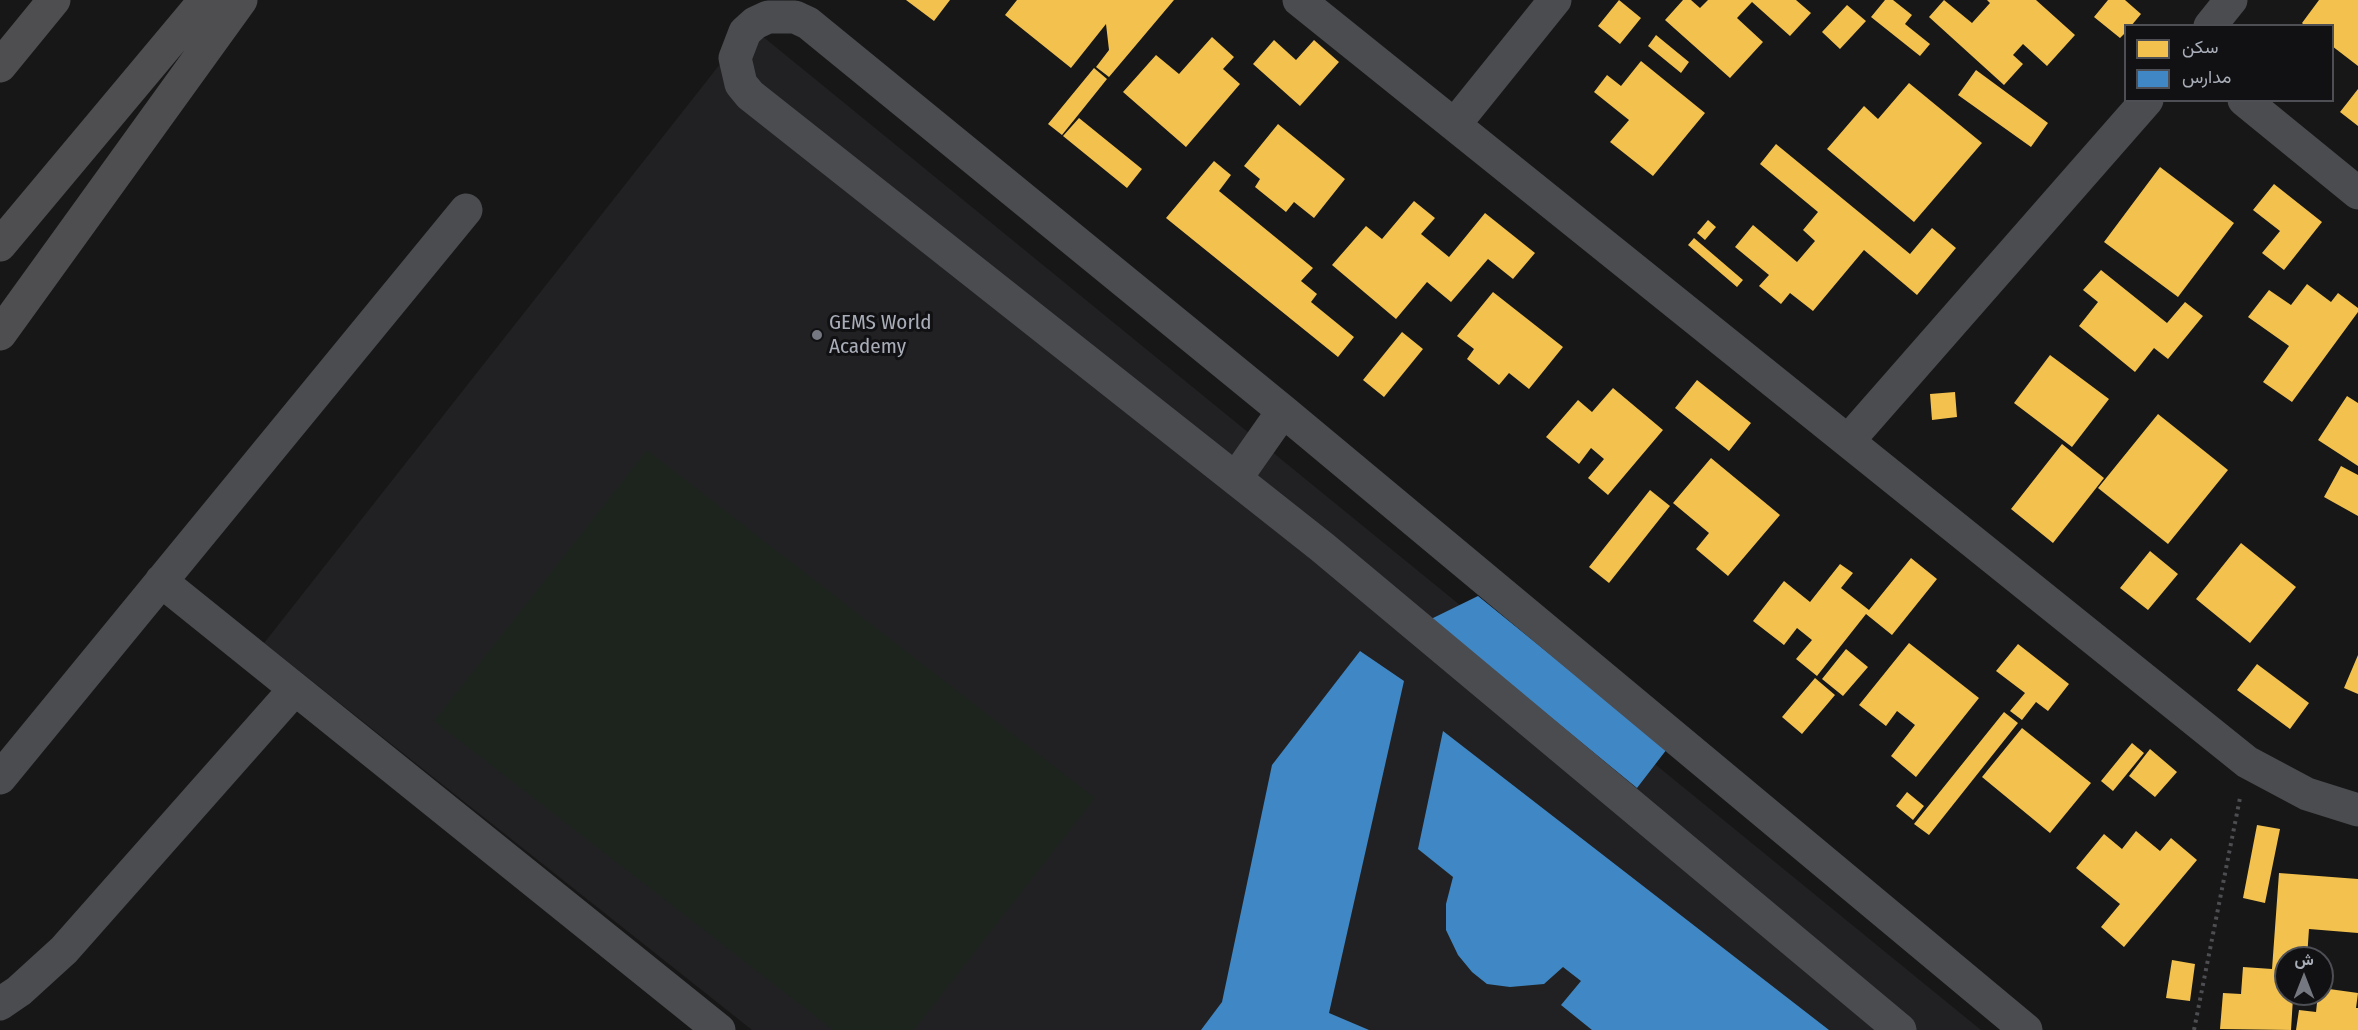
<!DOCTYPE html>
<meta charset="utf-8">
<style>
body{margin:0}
#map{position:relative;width:2358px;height:1030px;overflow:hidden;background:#171717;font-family:"Fira Sans Condensed",Vazirmatn,sans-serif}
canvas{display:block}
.legend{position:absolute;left:2124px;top:24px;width:210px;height:78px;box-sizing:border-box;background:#111113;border:2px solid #4d4f55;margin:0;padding:8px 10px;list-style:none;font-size:18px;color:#a8adb8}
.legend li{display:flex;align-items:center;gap:12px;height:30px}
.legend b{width:30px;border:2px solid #4d4f55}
.north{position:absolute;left:2274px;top:946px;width:60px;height:60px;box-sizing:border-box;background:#111113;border:2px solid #4d4f55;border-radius:50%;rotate:0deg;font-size:16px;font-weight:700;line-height:24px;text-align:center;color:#a8adb8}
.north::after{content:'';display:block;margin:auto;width:21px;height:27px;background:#757880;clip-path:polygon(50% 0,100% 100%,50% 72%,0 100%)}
</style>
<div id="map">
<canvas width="2358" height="1030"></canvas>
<ul class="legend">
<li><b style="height:16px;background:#f2c14e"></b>سكن</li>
<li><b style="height:16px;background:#3f88c5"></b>مدارس</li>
</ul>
<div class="north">ش</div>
</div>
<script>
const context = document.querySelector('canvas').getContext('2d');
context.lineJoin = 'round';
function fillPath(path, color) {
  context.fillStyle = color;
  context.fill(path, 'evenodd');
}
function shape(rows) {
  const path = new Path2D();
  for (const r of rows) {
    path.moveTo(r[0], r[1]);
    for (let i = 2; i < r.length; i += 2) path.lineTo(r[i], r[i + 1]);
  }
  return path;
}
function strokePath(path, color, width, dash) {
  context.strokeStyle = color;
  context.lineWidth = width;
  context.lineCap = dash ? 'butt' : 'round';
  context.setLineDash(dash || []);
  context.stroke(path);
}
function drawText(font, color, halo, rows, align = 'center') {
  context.font = font + ' "Fira Sans Condensed",sans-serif';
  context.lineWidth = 6;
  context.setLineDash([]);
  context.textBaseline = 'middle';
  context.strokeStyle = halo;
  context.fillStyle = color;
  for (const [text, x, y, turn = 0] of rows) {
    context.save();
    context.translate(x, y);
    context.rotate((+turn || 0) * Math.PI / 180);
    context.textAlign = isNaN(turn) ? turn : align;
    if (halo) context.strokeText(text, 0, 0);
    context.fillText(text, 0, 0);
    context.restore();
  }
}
const built = shape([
 [750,26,1981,1030,752,1030,264,643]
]);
const green = shape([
 [647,450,1095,798,914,1030,833,1030,434,721]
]);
const homes = shape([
 [906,0,950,0,934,21],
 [1017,0,1174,0,1109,77,1096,67,1109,50,1106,24,1071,68,1005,15],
 [1619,0,1641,18,1620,44,1598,26],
 [1683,0,1691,0,1700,8,1708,0,1796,0,1811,13,1790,36,1752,2,1737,18,1763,42,1730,78,1665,20],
 [1885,0,1893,0,1912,15,1905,24,1930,44,1920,56,1871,17],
 [1944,0,1972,23,1990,3,1987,0,2036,0,2075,35,2047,66,2023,44,2013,55,2023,64,2004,85,1929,17],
 [2108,0,2125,0,2141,14,2131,26,2126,26,2126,32,2120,38,2094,17],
 [2319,0,2358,0,2358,66,2332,46,2332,26,2305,26,2302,23],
 [1847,5,1866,21,1840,49,1822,32],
 [1656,35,1689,62,1681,73,1648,46],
 [1212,37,1234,57,1223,69,1240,84,1186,147,1123,92,1156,55,1179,74],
 [1274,40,1296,60,1314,40,1339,62,1300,106,1253,64],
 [1641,61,1705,113,1653,176,1610,142,1629,120,1594,92,1607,75,1621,86],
 [1094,68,1107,79,1062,135,1048,124],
 [1976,70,2048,123,2031,147,1958,95],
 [1909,83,1982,143,1914,222,1827,149,1864,106,1878,119],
 [2358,89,2358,126,2340,112],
 [1079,118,1142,169,1127,188,1063,136],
 [1278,124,1345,179,1314,218,1294,202,1286,212,1255,187,1260,179,1244,166],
 [1776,144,1910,254,1932,228,1956,248,1917,295,1864,250,1813,311,1790,293,1781,304,1759,286,1769,275,1735,247,1753,225,1797,262,1815,241,1803,230,1818,212,1760,164],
 [1214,161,1231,175,1219,191,1313,268,1301,281,1317,294,1311,302,1354,337,1338,357,1166,218],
 [2160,167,2234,223,2178,297,2104,242],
 [2274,184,2322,222,2284,270,2262,253,2280,231,2253,210],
 [1414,201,1435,218,1421,234,1449,257,1485,213,1535,253,1513,279,1488,259,1451,302,1427,282,1396,319,1332,265,1366,226,1382,239],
 [1708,220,1716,227,1705,240,1697,233],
 [1694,238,1743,280,1737,287,1688,245],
 [2101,270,2167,323,2185,302,2203,316,2168,359,2154,348,2135,372,2079,326,2098,302,2083,290],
 [2307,284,2331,302,2338,293,2358,308,2358,312,2292,402,2263,382,2289,346,2248,317,2269,290,2291,305],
 [1493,292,1563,347,1529,389,1509,373,1499,385,1467,359,1474,349,1457,336],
 [1402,332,1423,349,1384,397,1363,380],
 [2050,355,2109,399,2072,447,2014,403],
 [1697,380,1751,423,1729,451,1675,408],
 [1613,388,1663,430,1608,495,1588,478,1604,459,1591,448,1579,464,1546,437,1578,400,1592,412],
 [1955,392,1957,417,1932,420,1930,394],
 [2347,396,2358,403,2358,466,2318,440],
 [2158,414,2228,470,2168,544,2098,488],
 [2062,444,2104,478,2053,543,2011,509],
 [1711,458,1780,515,1728,576,1696,549,1709,533,1673,503],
 [2341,466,2358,475,2358,516,2324,497],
 [1650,490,1670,506,1609,583,1589,567],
 [2241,543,2296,587,2250,643,2196,599],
 [2150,551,2178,574,2148,610,2120,588],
 [1911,558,1937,579,1892,635,1866,614,1817,676,1796,659,1812,640,1797,628,1784,645,1753,621,1784,581,1810,602,1840,564,1853,573,1841,588,1869,610],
 [1909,643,1979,698,1916,777,1891,756,1915,725,1897,711,1886,726,1859,705],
 [2018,644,2069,684,2048,711,2036,702,2022,720,2010,711,2025,693,1996,671],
 [1846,649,1868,667,1843,696,1822,679],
 [2358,655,2358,694,2344,688],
 [2257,664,2309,703,2290,729,2237,690],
 [1815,678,1835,695,1802,734,1782,717],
 [2004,712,2018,723,1929,835,1914,824],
 [2022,728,2091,783,2050,833,1982,777],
 [2132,743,2144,753,2113,791,2101,781],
 [2150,749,2177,772,2155,797,2129,776],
 [1907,792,1924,806,1913,820,1896,806],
 [2257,825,2280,829,2265,903,2243,898],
 [2136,831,2160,851,2171,838,2197,860,2124,947,2101,927,2120,904,2076,868,2104,834,2122,849],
 [2279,873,2358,879,2358,933,2309,929,2307,958,2286,958,2286,994,2305,994,2304,998,2293,998,2291,1030,2220,1029,2223,993,2241,994,2243,967,2272,969],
 [2172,960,2195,964,2190,1001,2166,998],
 [2322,988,2358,993,2356,1008,2358,1008,2358,1030,2296,1030,2299,1010,2316,1012,2318,994,2322,994]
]);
const schools = shape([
 [1478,596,1667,749,1637,788,1431,619],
 [1360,651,1404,681,1329,1013,1369,1030,1201,1030,1222,1002,1272,765],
 [1443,731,1829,1030,1592,1030,1561,1005,1581,981,1563,967,1544,984,1510,987,1487,984,1472,972,1458,955,1446,930,1446,904,1453,877,1418,849]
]);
const path = shape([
 [2194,1030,2240,798]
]);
const minor = shape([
 [1299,0,2247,762,2307,794,2358,810],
 [2210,26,2231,0],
 [2244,100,2358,193],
 [1455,124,1555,0],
 [1848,441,2147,100],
 [1236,478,1283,411],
 [161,581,719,1030],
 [0,778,466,210],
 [0,1004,19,991,64,950,294,690],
 [1900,1030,1322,547,750,95,741,84,735,58,745,32,755,23,768,17,795,17,808,23,1283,411,2026,1030]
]);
const highway = shape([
 [0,66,54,0],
 [0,245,205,0],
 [0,334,241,0]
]);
const markers = [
 [817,335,6,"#757880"]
];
const poiNames = [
 ["GEMS World",829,323],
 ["Academy",829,347]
];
fillPath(built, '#212123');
fillPath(green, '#1d241e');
fillPath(homes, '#f2c14e');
fillPath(schools, '#3f88c5');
strokePath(path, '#4d4e52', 4, [3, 4.5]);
strokePath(minor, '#4b4c50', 33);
strokePath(highway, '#4e4e51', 33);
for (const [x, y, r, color] of markers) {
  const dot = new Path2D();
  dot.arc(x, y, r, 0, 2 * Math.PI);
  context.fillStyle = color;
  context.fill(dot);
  strokePath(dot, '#111113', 2);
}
drawText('21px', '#a8adb8', '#111113', poiNames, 'left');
</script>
